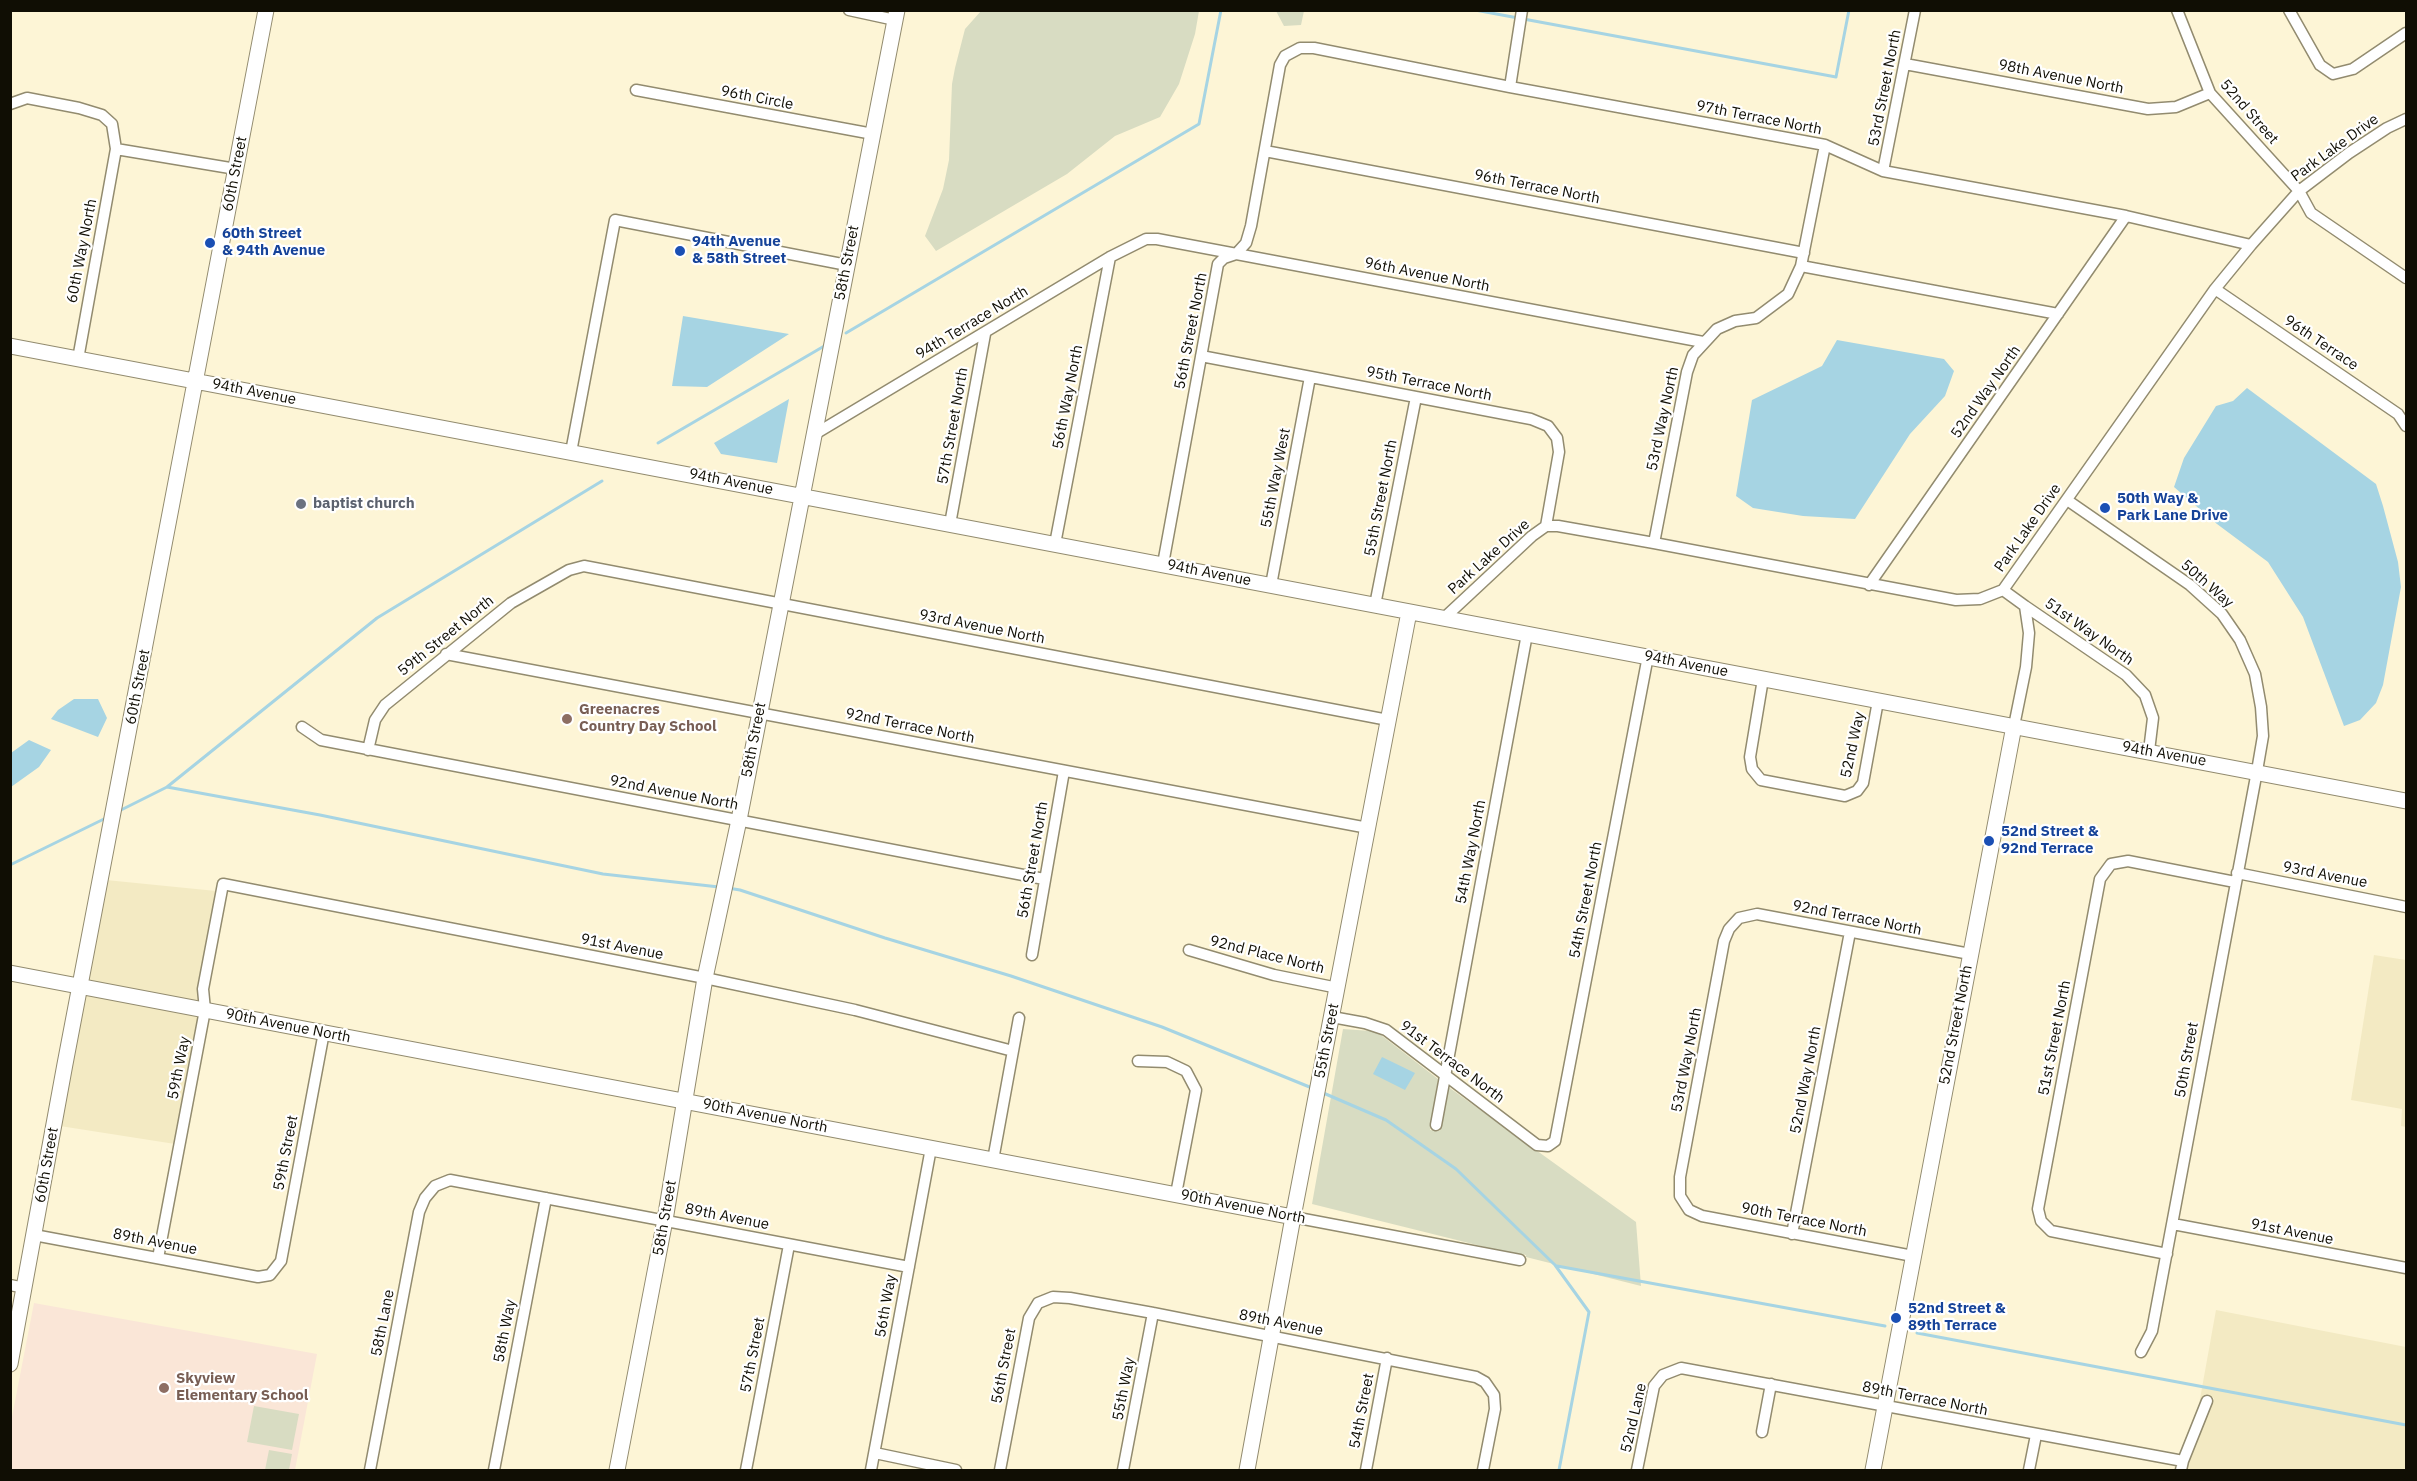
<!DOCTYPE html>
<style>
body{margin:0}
#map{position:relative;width:2417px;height:1481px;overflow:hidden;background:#fdf5d6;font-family:"IBM Plex Sans",sans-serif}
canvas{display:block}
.frame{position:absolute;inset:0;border:12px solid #100e04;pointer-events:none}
</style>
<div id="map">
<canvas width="2417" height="1481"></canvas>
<div class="frame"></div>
</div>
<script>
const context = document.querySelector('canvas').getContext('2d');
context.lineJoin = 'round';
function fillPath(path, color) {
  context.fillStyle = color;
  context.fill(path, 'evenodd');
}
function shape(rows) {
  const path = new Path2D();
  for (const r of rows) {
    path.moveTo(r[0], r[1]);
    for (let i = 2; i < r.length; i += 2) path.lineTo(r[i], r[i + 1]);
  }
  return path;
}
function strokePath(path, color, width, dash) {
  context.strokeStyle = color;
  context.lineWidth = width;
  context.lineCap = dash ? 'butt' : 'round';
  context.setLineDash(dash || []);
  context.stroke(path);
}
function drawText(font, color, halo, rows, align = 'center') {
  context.font = font + ' "IBM Plex Sans",sans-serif';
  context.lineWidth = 4.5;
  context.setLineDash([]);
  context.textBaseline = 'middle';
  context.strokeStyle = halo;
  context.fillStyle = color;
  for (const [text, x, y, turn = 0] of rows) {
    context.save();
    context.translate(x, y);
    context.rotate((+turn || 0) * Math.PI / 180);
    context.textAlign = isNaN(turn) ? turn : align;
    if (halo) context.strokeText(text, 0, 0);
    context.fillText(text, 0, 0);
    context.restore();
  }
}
const built = shape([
 [106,880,216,891,197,988,199,1003,87,981],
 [2374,955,2406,960,2406,1127,2401,1126,2402,1109,2351,1100],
 [85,993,199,1015,175,1144,60,1126],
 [2216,1310,2406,1347,2406,1470,2187,1470,2189,1460,2214,1398,2205,1394,2198,1410]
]);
const education = shape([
 [34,1303,317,1354,295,1470,11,1470,11,1422]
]);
const green = shape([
 [981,11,1199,11,1195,34,1179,84,1160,117,1115,136,1067,174,936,251,925,236,943,189,949,160,952,84,955,68,965,29],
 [1276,11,1304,11,1301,25,1284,26],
 [1343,1029,1371,1031,1381,1035,1438,1079,1430,1130,1440,1131,1447,1086,1636,1222,1641,1286,1526,1257,1526,1255,1493,1249,1312,1204],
 [254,1406,299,1414,292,1450,247,1442],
 [269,1450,292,1454,289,1470,265,1470]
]);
const water = shape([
 [683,316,789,334,707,387,672,386],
 [1837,340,1944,359,1954,371,1945,396,1910,434,1855,519,1803,516,1753,508,1736,496,1752,400,1822,366],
 [2247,388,2376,484,2383,506,2398,562,2401,587,2383,685,2376,703,2360,720,2344,726,2303,617,2268,562,2217,524,2174,487,2184,458,2216,406,2233,401],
 [789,399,777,463,721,454,714,443],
 [74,699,98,699,107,718,98,737,51,719,58,710],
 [29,740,51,750,39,767,11,787,11,753],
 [1382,1057,1415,1073,1405,1090,1373,1074]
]);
const stream = shape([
 [1475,10,1836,77,1849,10],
 [846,333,1199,124,1221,10],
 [658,443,826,345],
 [167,787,320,815,603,874,719,887],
 [119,811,167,787,377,618,602,481],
 [10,865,106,818],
 [728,888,740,890,885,938,1011,976,1162,1027,1312,1088],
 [1321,1092,1386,1120,1456,1169,1555,1265,1589,1312,1559,1470],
 [1557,1266,1885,1326],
 [1917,1333,2406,1425]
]);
const street = shape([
 [849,10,895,20],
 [2177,10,2210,93,2299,191,2311,213,2406,278],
 [2289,10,2320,65,2333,74,2353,69,2406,33],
 [1905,64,2148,109,2176,107,2210,93],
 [1510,87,1522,10],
 [636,90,873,134],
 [10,104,27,98,79,108,102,115,112,124,116,149,78,359],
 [116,149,236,169],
 [1265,151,1804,253],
 [1883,171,1915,10],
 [1801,266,2058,314],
 [2215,289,2398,414,2406,426],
 [1201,356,1531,419,1548,426,1557,438,1559,452,1546,526],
 [815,434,1110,257,1146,239,1157,239,1703,342],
 [571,452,615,220,847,265],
 [2067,500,2190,585,2222,614,2240,640,2255,674,2261,707,2263,736,2257,771,2152,1331,2141,1352],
 [950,524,985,334],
 [1654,543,1687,372,1693,355,1717,329,1735,321,1756,318,1788,294,1801,266,1825,145],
 [1055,544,1110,257],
 [1163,564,1218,264,1224,258,1236,254,1246,243,1251,226,1280,65,1285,56,1300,48,1314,48,1510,87,1825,145,1883,171,2126,216,2251,245],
 [1271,585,1310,377],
 [1869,585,2126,216],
 [2003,590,2025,606,2029,633,2026,667,2014,726],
 [1375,605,1416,397],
 [2025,606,2126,675,2145,695,2153,718,2149,751],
 [1443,619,1532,536,1546,526,1558,526,1654,543,1956,600,1980,599,2003,590,2215,289,2251,245,2299,191,2349,153,2387,128,2406,119],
 [446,654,1368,828],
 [1763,679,1750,757,1752,769,1761,780,1845,796,1857,791,1863,783,1878,701],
 [302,727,321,740,1044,879],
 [368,750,375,720,385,705,511,603,569,570,584,566,1388,720],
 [2237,873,2406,907],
 [1189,950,1274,975,1338,988],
 [1032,955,1064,771],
 [1332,1017,1365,1023,1386,1030,1537,1145,1548,1146,1555,1141,1648,656],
 [1138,1061,1167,1062,1186,1071,1196,1090,1176,1194],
 [1436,1125,1527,634],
 [993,1160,1019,1018],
 [1293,1217,1520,1260],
 [2173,1224,2406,1268],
 [1792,1234,1850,932],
 [34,1235,258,1277,270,1275,281,1261,324,1032],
 [2167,1254,2051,1231,2041,1221,2038,1209,2100,879,2111,864,2128,861,2235,882],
 [1913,1256,1702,1216,1689,1210,1680,1196,1680,1177,1724,941,1729,929,1739,918,1757,914,1970,954],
 [158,1258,205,1010,203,989,223,884,705,978,855,1010,1013,1051],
 [10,1285,25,1288],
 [1762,1432,1771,1384],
 [875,1453,956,1470],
 [370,1470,419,1212,425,1198,435,1186,450,1180,909,1267],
 [494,1470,546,1198],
 [746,1470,789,1245],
 [871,1470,931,1148],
 [1000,1470,1029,1318,1038,1303,1053,1297,1070,1298,1153,1313,1476,1377,1485,1382,1494,1395,1495,1409,1483,1470],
 [1123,1470,1153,1313],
 [1366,1470,1387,1358],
 [1637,1470,1654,1386,1663,1375,1681,1368,2183,1461],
 [2029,1470,2036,1435],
 [2181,1470,2183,1461,2207,1401]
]);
const secondary = shape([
 [10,346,2406,801],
 [10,973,1293,1217],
 [10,1364,65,1064,266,10],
 [617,1470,665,1220,705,978,739,820,897,10],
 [1247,1470,1293,1217,1409,612],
 [1873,1470,2014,726]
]);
const markers = [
 [210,243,6,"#1a4fb4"],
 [680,251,6,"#1a4fb4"],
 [301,504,6,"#6b7280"],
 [2105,508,6,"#1a4fb4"],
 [567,719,6,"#8d6e63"],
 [1989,841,6,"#1a4fb4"],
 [1896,1318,6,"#1a4fb4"],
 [164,1388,6,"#8d6e63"]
];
const streetNames = [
 ["98th Avenue North",2061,77,11],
 ["53rd Street North",1885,88,-79],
 ["96th Circle",757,98,11],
 ["52nd Street",2249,112,49],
 ["97th Terrace North",1759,118,11],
 ["Park Lake Drive",2335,148,-36],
 ["60th Street",235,174,-79],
 ["96th Terrace North",1537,187,11],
 ["60th Way North",82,251,-79],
 ["58th Street",847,263,-79],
 ["96th Avenue North",1427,275,11],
 ["94th Terrace North",972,323,-31],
 ["56th Street North",1191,331,-79],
 ["96th Terrace",2321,343,34],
 ["95th Terrace North",1429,384,11],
 ["94th Avenue",254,392,11],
 ["52nd Way North",1986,392,-55],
 ["56th Way North",1068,397,-79],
 ["53rd Way North",1663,419,-78],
 ["57th Street North",953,426,-80],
 ["55th Way West",1276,478,-79],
 ["94th Avenue",731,482,11],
 ["55th Street North",1381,498,-79],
 ["Park Lake Drive",2028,528,-55],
 ["Park Lake Drive",1489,557,-42],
 ["94th Avenue",1209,573,11],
 ["50th Way",2207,584,41],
 ["93rd Avenue North",982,627,11],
 ["51st Way North",2089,632,35],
 ["59th Street North",446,636,-39],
 ["94th Avenue",1686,664,11],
 ["60th Street",138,687,-79],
 ["92nd Terrace North",910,726,11],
 ["58th Street",754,740,-79],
 ["52nd Way",1853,745,-78],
 ["94th Avenue",2164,754,10],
 ["92nd Avenue North",674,793,11],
 ["54th Way North",1471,852,-79],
 ["56th Street North",1033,860,-80],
 ["93rd Avenue",2325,875,11],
 ["54th Street North",1586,900,-79],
 ["92nd Terrace North",1857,918,11],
 ["91st Avenue",622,947,11],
 ["92nd Place North",1267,955,14],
 ["52nd Street North",1956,1025,-79],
 ["90th Avenue North",288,1026,11],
 ["51st Street North",2055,1038,-79],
 ["55th Street",1327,1041,-79],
 ["53rd Way North",1687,1060,-79],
 ["50th Street",2187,1060,-80],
 ["91st Terrace North",1452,1062,37],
 ["59th Way",179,1068,-79],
 ["52nd Way North",1806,1080,-79],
 ["90th Avenue North",765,1116,11],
 ["59th Street",286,1153,-79],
 ["60th Street",47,1165,-80],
 ["90th Avenue North",1243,1207,11],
 ["89th Avenue",727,1217,11],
 ["58th Street",665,1218,-80],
 ["90th Terrace North",1804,1220,11],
 ["91st Avenue",2292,1232,11],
 ["89th Avenue",155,1242,11],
 ["56th Way",886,1306,-80],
 ["58th Lane",383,1323,-79],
 ["89th Avenue",1281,1323,11],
 ["58th Way",505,1331,-79],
 ["57th Street",753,1355,-79],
 ["56th Street",1004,1366,-79],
 ["55th Way",1124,1389,-79],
 ["89th Terrace North",1925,1399,11],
 ["54th Street",1362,1411,-79],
 ["52nd Lane",1634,1418,-77]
];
const transitNames = [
 ["60th Street",222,234],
 ["& 94th Avenue",222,251],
 ["94th Avenue",692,242],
 ["& 58th Street",692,259],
 ["50th Way &",2117,499],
 ["Park Lane Drive",2117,516],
 ["52nd Street &",2001,832],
 ["92nd Terrace",2001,849],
 ["52nd Street &",1908,1309],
 ["89th Terrace",1908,1326]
];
const worshipNames = [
 ["baptist church",313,504]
];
const educationNames = [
 ["Greenacres",579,710],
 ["Country Day School",579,727],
 ["Skyview",176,1379],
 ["Elementary School",176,1396]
];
fillPath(built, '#f3eac3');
fillPath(education, '#fae6d7');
fillPath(green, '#d8dcc2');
fillPath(water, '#a6d4e3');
strokePath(stream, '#a6d4e3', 3);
strokePath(street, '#928b6f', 13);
strokePath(secondary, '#928b6f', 17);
strokePath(street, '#fff', 10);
strokePath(secondary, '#fff', 15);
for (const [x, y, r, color] of markers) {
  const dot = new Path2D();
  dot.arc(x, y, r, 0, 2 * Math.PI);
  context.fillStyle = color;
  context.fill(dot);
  strokePath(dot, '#fff', 2);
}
drawText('15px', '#100e04', '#fff', streetNames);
drawText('bold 15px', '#164399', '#fff', transitNames, 'left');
drawText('bold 15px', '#5b616d', '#fff', worshipNames, 'left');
drawText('bold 15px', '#785e54', '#fff', educationNames, 'left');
</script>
